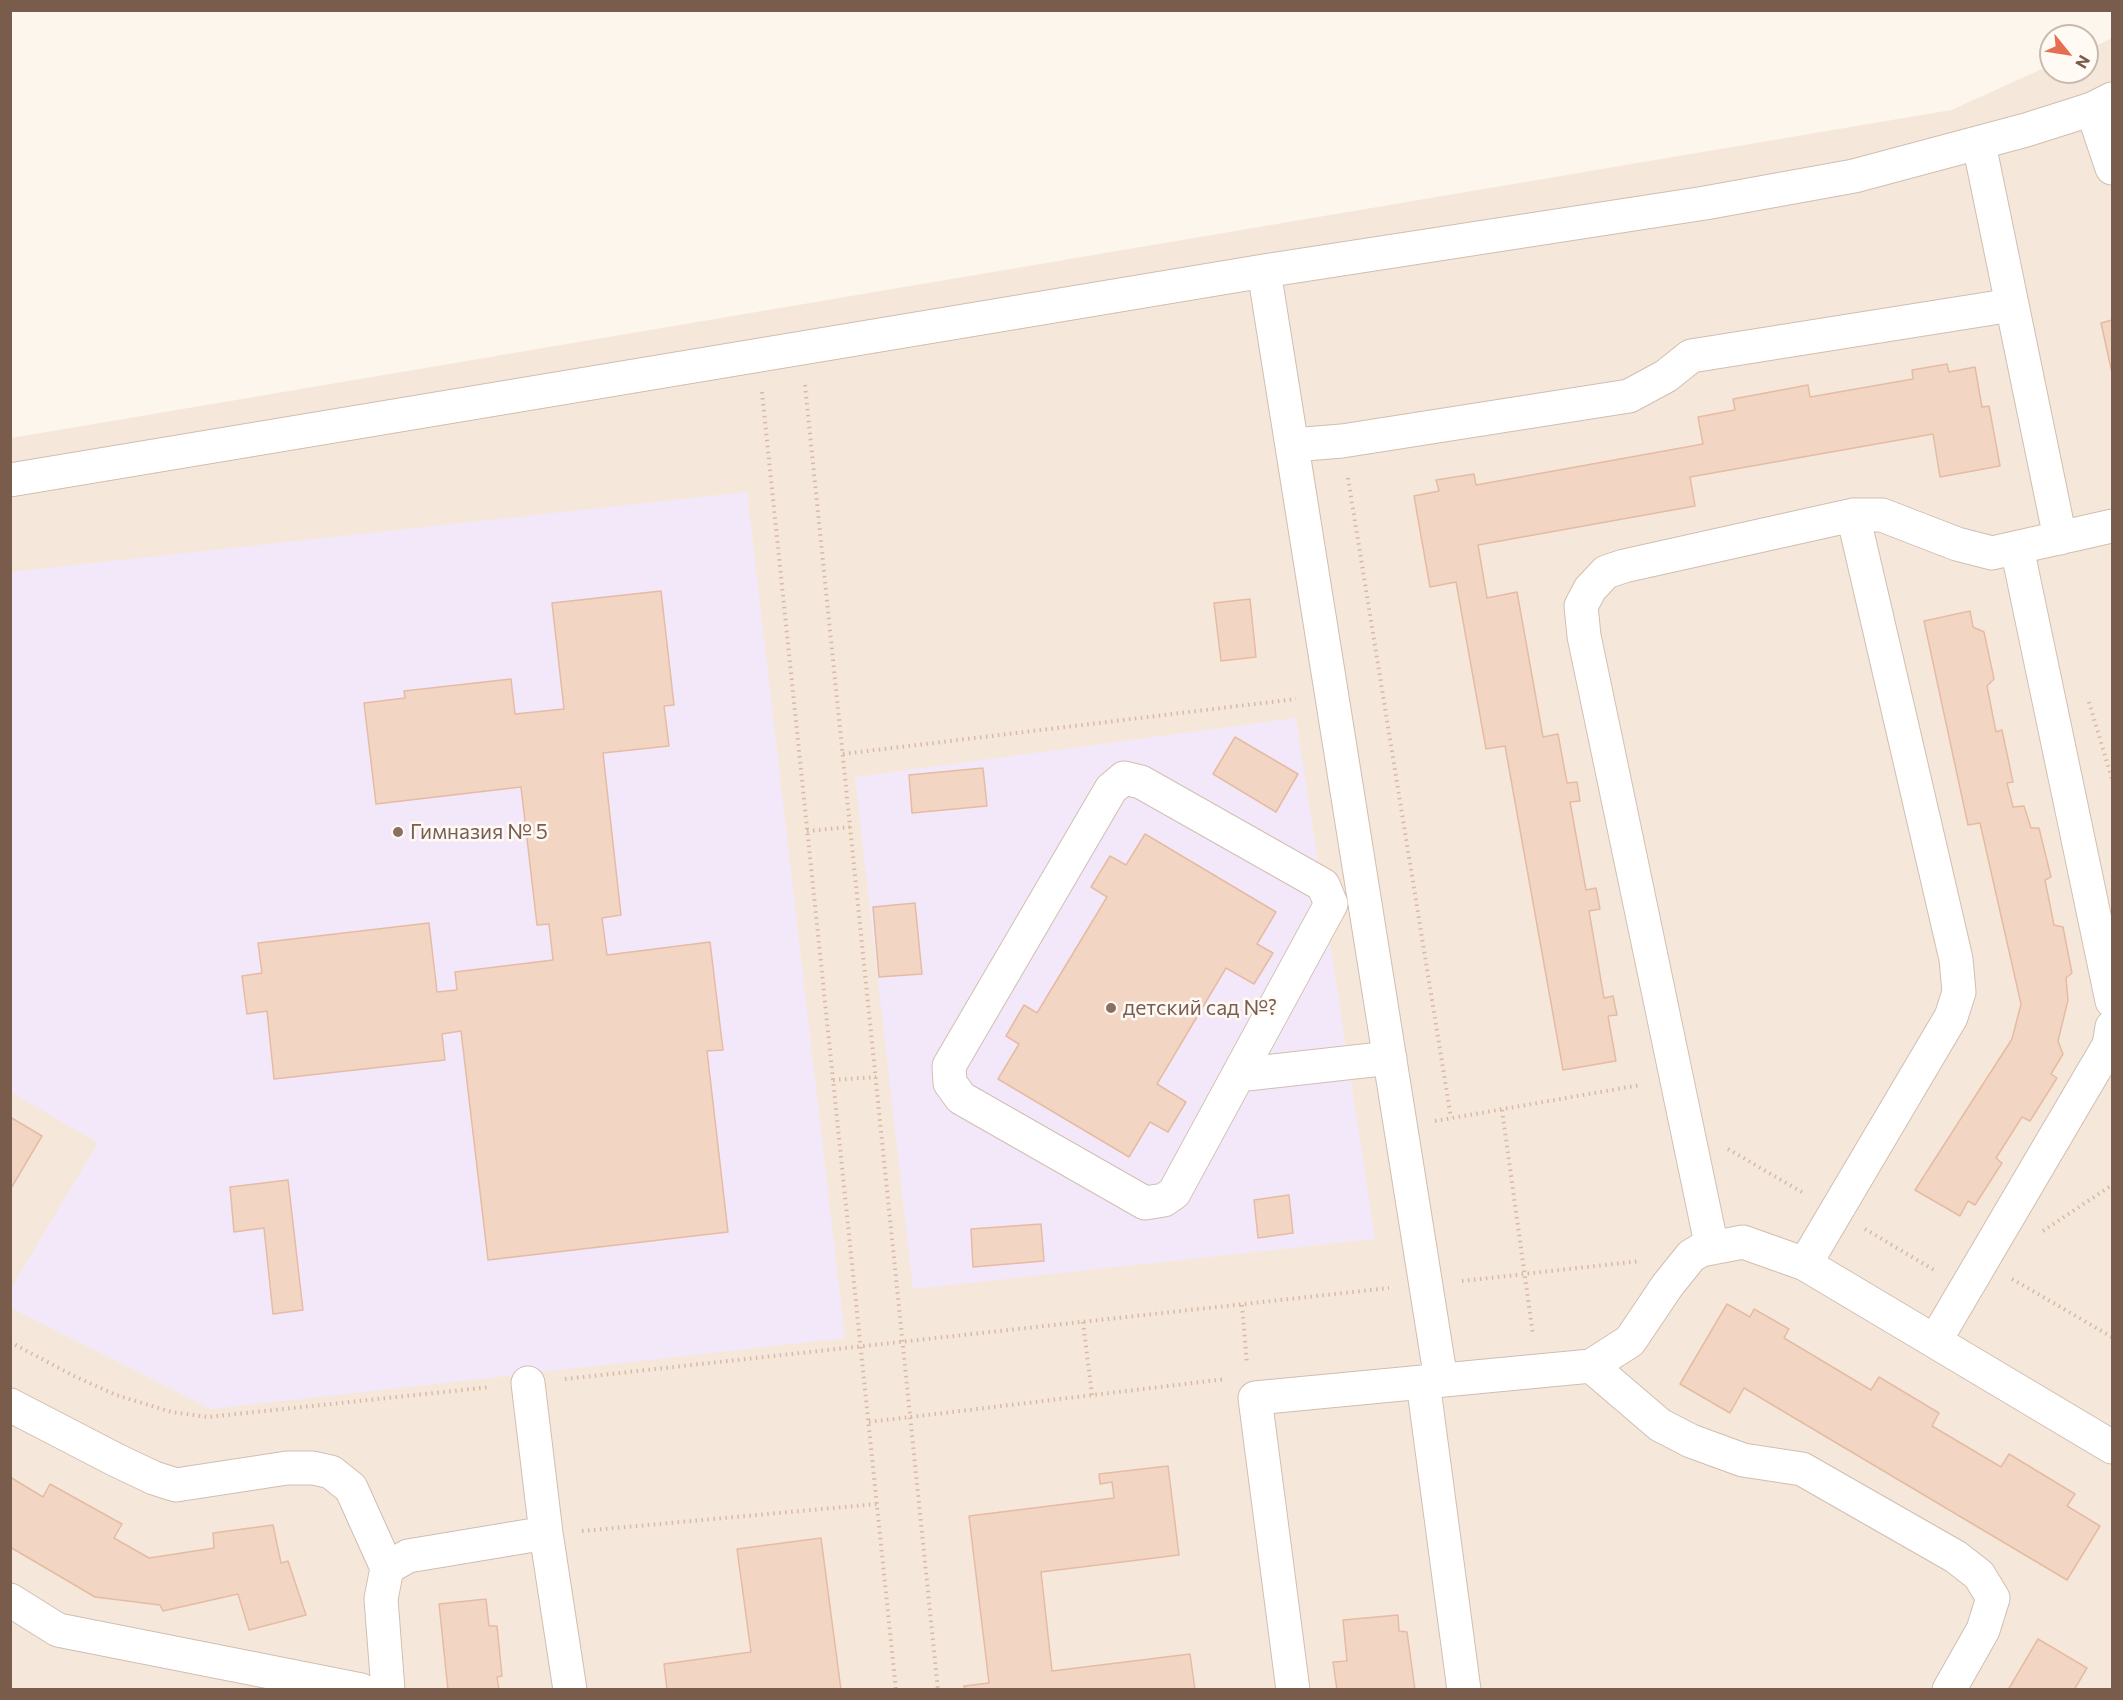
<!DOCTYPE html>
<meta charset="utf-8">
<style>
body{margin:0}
#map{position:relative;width:2123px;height:1700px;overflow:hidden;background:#fdf6ec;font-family:Commissioner,sans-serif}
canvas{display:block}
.frame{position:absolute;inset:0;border:12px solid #7a5c4d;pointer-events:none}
.north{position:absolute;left:2039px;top:24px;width:60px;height:60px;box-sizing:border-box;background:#fffaf3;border:2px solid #cabbb1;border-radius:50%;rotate:120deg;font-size:16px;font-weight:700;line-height:24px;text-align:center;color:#7a5c4d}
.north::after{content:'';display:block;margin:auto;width:21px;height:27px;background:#e76f51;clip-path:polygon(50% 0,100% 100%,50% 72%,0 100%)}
</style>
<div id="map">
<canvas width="2123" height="1700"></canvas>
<div class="frame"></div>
<div class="north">N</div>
</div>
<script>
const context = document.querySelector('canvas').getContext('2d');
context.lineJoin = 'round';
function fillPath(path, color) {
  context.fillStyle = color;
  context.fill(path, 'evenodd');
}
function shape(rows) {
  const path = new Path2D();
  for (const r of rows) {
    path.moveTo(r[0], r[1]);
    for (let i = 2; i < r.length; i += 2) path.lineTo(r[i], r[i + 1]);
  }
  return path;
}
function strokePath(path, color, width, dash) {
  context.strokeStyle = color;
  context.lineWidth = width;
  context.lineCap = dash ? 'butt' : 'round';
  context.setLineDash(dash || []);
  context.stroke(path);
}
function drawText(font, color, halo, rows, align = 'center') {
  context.font = font + ' Commissioner,sans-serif';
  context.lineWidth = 5;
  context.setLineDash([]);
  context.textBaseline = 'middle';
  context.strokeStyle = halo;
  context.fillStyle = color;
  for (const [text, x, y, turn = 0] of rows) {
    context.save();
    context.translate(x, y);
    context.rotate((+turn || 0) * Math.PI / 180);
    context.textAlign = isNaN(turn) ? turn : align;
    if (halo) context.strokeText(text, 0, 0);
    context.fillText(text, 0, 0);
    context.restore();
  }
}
const residential = shape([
 [2112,38,2112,1689,11,1690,11,438,1951,110,2051,65,2051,72,2087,72,2087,50]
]);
const education = shape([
 [747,492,845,1338,211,1409,11,1308,10,1290,98,1143,11,1092,11,572],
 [1296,718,1375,1239,913,1289,855,777]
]);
const building = shape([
 [2112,320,2112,373,2101,323,2112,320],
 [1947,364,1949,372,1975,367,1982,407,1989,406,2000,466,1940,477,1933,434,1690,477,1695,506,1478,545,1487,598,1517,592,1543,737,1558,734,1567,783,1577,782,1580,801,1570,802,1586,890,1596,888,1600,909,1589,911,1604,998,1613,996,1617,1015,1608,1016,1616,1061,1563,1070,1505,746,1486,749,1456,582,1430,587,1414,496,1439,491,1436,480,1474,474,1476,485,1703,444,1698,417,1735,410,1733,399,1808,385,1810,397,1913,379,1912,370,1947,364],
 [661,591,674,705,664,706,669,746,603,753,621,915,602,918,607,955,710,942,723,1050,707,1051,728,1232,488,1260,461,1031,442,1034,445,1060,274,1079,267,1011,247,1014,242,976,262,973,258,943,429,923,437,992,457,990,455,972,553,960,549,924,537,925,521,787,376,804,364,703,405,698,404,691,511,679,515,714,564,709,552,603,661,591],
 [1250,599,1256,657,1221,661,1214,603,1250,599],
 [1970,611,1973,627,1984,632,1994,679,1987,686,1996,732,2002,730,2013,782,2007,783,2013,807,2024,806,2031,828,2039,828,2051,877,2045,880,2054,925,2063,927,2072,973,2066,978,2068,1000,2058,1041,2063,1054,2051,1074,2057,1078,2030,1121,2022,1117,1996,1158,2002,1163,1975,1205,1968,1201,1960,1216,1915,1190,2012,1039,2021,1004,1980,823,1968,825,1924,621,1970,611],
 [1235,737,1298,774,1276,812,1213,774,1235,737],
 [983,768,987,806,912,813,909,775,983,768],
 [1145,834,1276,912,1257,944,1273,953,1254,984,1226,968,1157,1084,1186,1102,1168,1132,1150,1122,1129,1157,998,1079,1019,1044,1006,1036,1024,1005,1037,1013,1107,897,1091,887,1110,856,1126,865,1145,834],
 [915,903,922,974,879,977,873,907,915,903],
 [10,1117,42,1136,10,1190,10,1117],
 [288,1180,303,1310,273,1314,264,1228,234,1232,230,1187,288,1180],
 [1289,1195,1293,1233,1258,1238,1254,1200,1289,1195],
 [1041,1224,1044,1261,973,1267,971,1229,1041,1224],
 [1727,1304,1750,1317,1754,1309,1789,1329,1784,1338,1871,1390,1879,1377,1939,1413,1932,1426,2001,1467,2009,1454,2075,1494,2067,1506,2100,1526,2067,1580,1744,1388,1730,1413,1680,1384,1727,1304],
 [1168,1466,1179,1555,1041,1572,1052,1671,1190,1654,1195,1690,965,1690,964,1686,989,1683,969,1516,1114,1498,1112,1482,1100,1484,1099,1474,1168,1466],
 [10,1477,43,1497,50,1484,122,1524,114,1538,149,1558,214,1548,213,1533,273,1525,281,1563,288,1561,306,1615,249,1630,238,1594,163,1611,160,1605,95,1597,10,1547,10,1477],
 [821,1538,841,1690,667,1690,664,1664,751,1652,737,1549,821,1538],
 [486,1599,489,1626,497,1626,502,1676,497,1677,499,1690,448,1690,439,1604,486,1599],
 [1398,1615,1399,1631,1407,1632,1415,1690,1337,1690,1333,1662,1347,1661,1343,1620,1398,1615],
 [2038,1639,2087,1668,2074,1690,2008,1690,2038,1639]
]);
const path = shape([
 [805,385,938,1690],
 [762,392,896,1690],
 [1348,478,1451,1118],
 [2089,702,2112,779],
 [843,754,1296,699],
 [807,831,850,827],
 [833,1080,876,1077],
 [1502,1110,1533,1335],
 [1435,1121,1640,1085],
 [1728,1149,1805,1194],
 [1865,1229,1934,1270],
 [2043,1231,2112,1185],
 [2012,1279,2112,1337],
 [1462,1281,1640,1261],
 [1242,1305,1247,1364],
 [1083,1322,1092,1395],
 [10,1342,74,1376,116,1395,172,1412,208,1417,491,1387],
 [565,1379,1389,1288],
 [869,1422,1226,1379],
 [582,1531,877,1504]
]);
const minor = shape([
 [2092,109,2112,168],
 [1979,144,2060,538],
 [1264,271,1441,1380],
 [1292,445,1342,441,1629,396,1666,376,1691,356,2012,305],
 [10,480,1264,271,1705,203,1854,176,2026,130,2092,109,2112,99],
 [2017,548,2112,1001],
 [1124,778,1141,782,1323,885,1331,904,1174,1193,1164,1200,1145,1203,961,1098,950,1083,949,1066,1111,789,1124,778],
 [1238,1075,1390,1058],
 [1712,1248,1584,636,1581,606,1590,589,1606,572,1624,566,1853,515,1882,515,1957,544,1992,553,2112,526],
 [1805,1264,1951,1017,1959,992,1956,959,1853,515],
 [1935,1341,2109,1045,2112,1027],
 [1591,1366,1660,1425,1691,1441,1743,1460,1802,1469,1956,1557,1979,1575,1993,1598,1983,1630,1949,1690],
 [1423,1382,1464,1690],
 [528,1383,546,1533,570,1690],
 [10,1405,116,1460,154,1478,176,1485,287,1468,313,1468,331,1472,351,1488,387,1568],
 [10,1600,58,1630,361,1690],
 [388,1690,381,1599,387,1568,408,1556,546,1533],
 [1293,1690,1255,1398,1591,1366,1630,1341,1667,1286,1691,1256,1701,1250,1743,1242,1805,1264,2112,1447]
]);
const markers = [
 [398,832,6,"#8d6e63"],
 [1111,1008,6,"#8d6e63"]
];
const educationNames = [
 ["Гимназия № 5",410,832],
 ["детский сад №?",1123,1008]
];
fillPath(residential, '#f5e8da');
fillPath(education, '#f3e8fa');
fillPath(building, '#f3d5c3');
strokePath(building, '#e6bba3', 1.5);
strokePath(minor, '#d1beb0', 35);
strokePath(path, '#d9b8a5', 4, [1.5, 4.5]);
strokePath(minor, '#fff', 33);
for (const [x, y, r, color] of markers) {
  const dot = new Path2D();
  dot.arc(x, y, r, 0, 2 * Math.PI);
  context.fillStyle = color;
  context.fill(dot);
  strokePath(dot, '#fffaf3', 2);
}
drawText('21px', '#785e54', '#fffaf3', educationNames, 'left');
</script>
